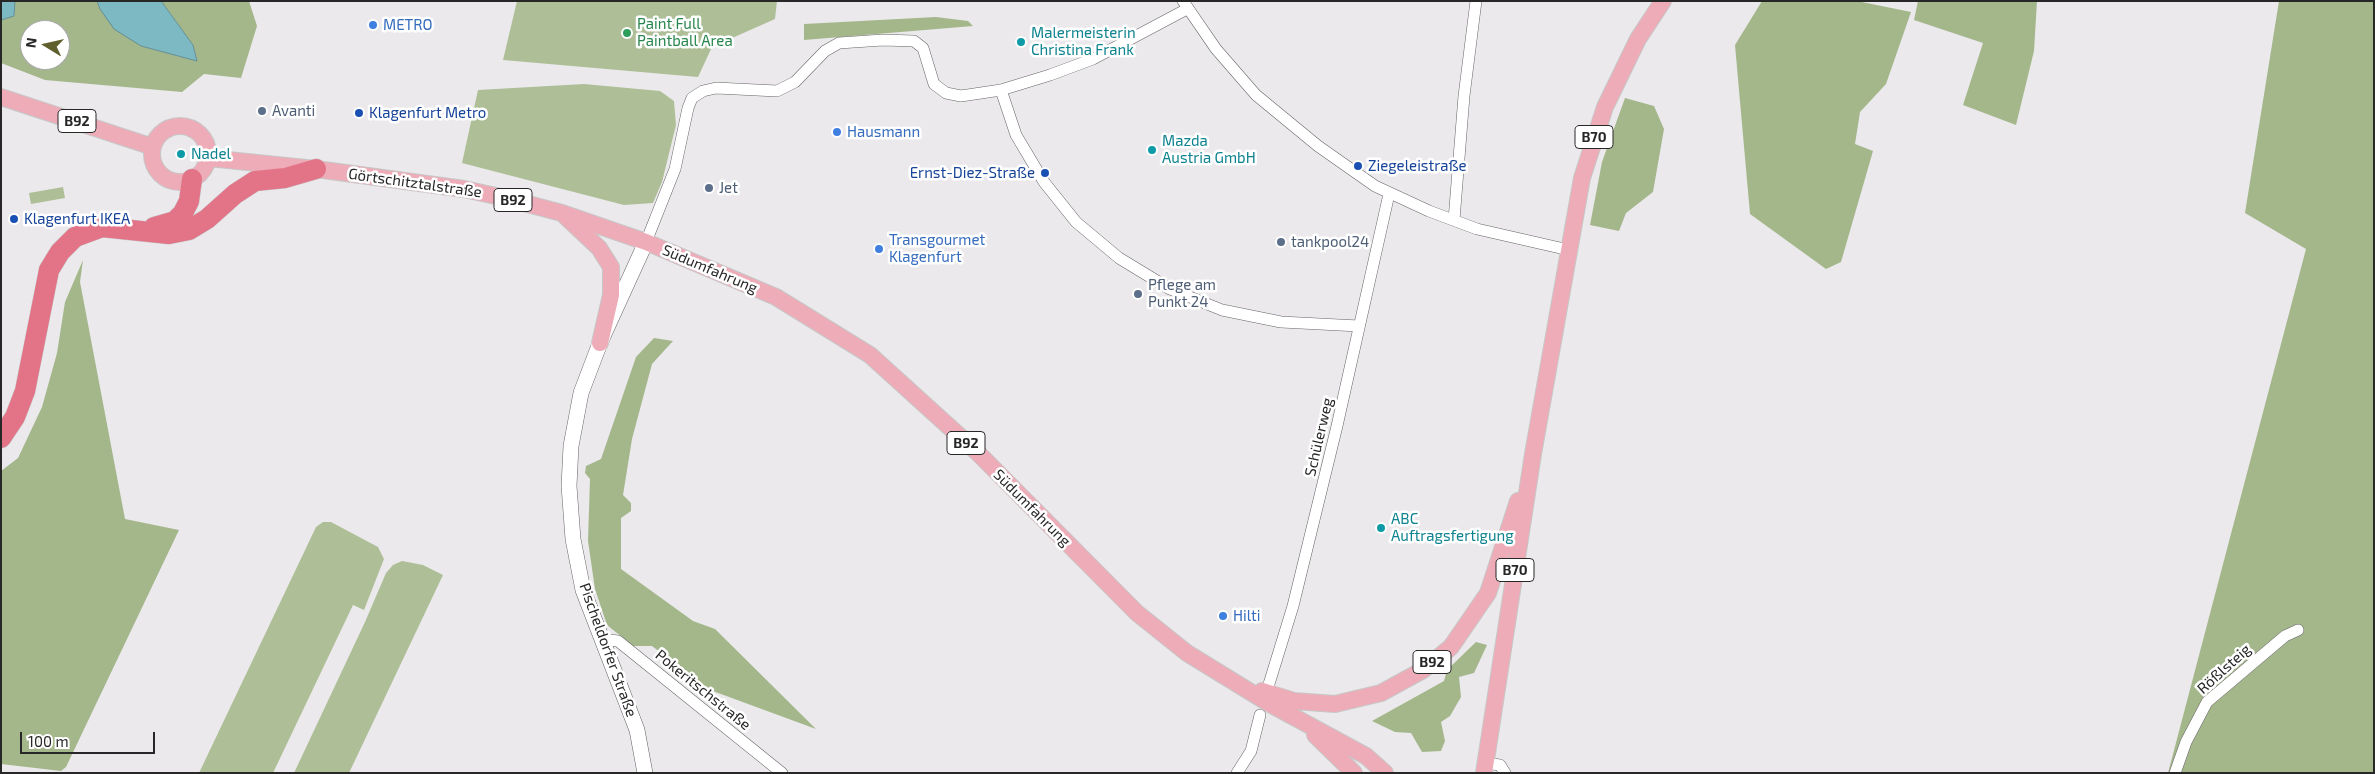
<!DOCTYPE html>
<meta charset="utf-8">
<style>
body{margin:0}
#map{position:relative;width:2375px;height:774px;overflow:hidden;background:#ebe9ec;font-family:"Exo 2",sans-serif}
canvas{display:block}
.frame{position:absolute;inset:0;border:2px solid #282728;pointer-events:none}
.north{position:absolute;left:20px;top:20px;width:50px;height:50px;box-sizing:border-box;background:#fff;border:1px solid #a9a9a9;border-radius:50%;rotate:279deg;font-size:14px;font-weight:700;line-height:20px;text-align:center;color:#282728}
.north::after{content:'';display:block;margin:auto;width:18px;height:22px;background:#5f602e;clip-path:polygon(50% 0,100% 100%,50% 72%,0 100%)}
.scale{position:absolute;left:20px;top:732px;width:135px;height:22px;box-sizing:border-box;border:2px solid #282728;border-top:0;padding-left:6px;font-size:15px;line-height:18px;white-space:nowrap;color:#282728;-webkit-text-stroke:4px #fff;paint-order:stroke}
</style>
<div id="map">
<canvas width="2375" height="774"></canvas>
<div class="frame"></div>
<div class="north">N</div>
<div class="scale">100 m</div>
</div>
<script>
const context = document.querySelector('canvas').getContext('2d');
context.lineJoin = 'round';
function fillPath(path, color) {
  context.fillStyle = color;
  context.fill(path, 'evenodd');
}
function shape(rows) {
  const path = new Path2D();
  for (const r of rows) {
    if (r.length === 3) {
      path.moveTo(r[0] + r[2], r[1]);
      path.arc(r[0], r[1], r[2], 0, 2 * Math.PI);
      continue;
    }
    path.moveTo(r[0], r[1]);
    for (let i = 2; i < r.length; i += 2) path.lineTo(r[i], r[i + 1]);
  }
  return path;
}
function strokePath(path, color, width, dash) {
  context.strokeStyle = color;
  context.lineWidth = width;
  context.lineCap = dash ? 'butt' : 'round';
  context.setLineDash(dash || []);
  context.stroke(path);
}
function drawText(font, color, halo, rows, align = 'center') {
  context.font = font + ' "Exo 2",sans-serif';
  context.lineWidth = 5;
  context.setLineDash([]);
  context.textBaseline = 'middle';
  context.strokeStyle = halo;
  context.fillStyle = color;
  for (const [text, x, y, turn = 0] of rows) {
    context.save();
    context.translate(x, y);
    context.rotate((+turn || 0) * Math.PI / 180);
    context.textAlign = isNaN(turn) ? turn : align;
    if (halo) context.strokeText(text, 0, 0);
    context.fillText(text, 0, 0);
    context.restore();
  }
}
const green = shape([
 [517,1,777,1,775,19,712,47,698,77,503,60],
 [584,84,660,91,674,101,676,125,662,182,653,203,624,205,462,163,478,90],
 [63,187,65,198,31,204,29,193],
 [323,522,331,522,378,547,384,559,364,610,353,605,273,773,199,773,316,527],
 [402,561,423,565,443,575,349,773,294,773,365,622,386,573,393,565]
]);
const forest = shape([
 [15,1,97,1,100,9,141,46,197,61,193,45,161,1,249,1,257,26,241,78,204,74,182,92,45,80,1,63,1,20,14,16],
 [30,30,60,30,60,60,30,60],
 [1762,1,1857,1,1911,12,1886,84,1860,112,1855,144,1873,151,1841,262,1826,269,1750,214,1735,45],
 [1918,1,2037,1,2034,51,2016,125,1963,105,1983,43,1914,20],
 [2279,1,2374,1,2374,773,2168,773,2306,249,2245,213],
 [936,17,968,21,973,26,804,40,804,24],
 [1625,98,1654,106,1664,129,1653,192,1626,213,1619,231,1590,225,1602,162],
 [83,260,80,282,125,519,179,530,66,767,61,771,1,764,1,471,18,458,42,407,57,353,65,302],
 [654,338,673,341,652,364,632,439,623,495,631,503,631,511,621,518,621,569,693,621,715,629,816,729,710,690,652,646,633,646,607,625,595,589,588,541,590,479,585,473,586,466,601,459,636,357],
 [1476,642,1487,645,1474,673,1459,677,1461,697,1450,716,1441,722,1445,741,1441,751,1422,752,1411,733,1395,732,1372,721,1444,681,1447,670]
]);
const water = shape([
 [1,1,15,1,14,16,1,20,1,1],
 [97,1,161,1,193,45,197,61,141,46,114,29,100,9,97,1]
]);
const street = shape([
 [1183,1,1216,49,1256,95,1318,146,1375,186,1429,211,1477,229,1569,250],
 [1001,90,1016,135,1044,182,1076,222,1119,258,1170,289,1222,310,1281,322,1359,326],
 [1454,220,1464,96,1476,1],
 [646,242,675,169,688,108,692,98,703,91,716,88,777,91,795,82,825,51,839,43,883,40,914,41,923,48,934,84,946,93,961,96,1001,90,1050,75,1093,59,1187,9],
 [601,639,618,641,782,773],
 [1269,684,1293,606,1337,426,1389,194],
 [1485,763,1500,765,1505,773],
 [1237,773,1251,751,1260,715],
 [2175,773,2186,742,2207,702,2285,636,2298,630]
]);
const secondary = shape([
 [645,773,637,730,583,590,573,539,569,486,571,446,581,393,600,343,646,242]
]);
const primary = shape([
 [1,97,153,147],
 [180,154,28],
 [208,158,316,169,464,189,505,198,562,213,646,242,776,297,870,355,977,452,1137,613,1187,653,1270,704,1366,756,1385,773],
 [565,216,599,248,611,267,611,295,600,343],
 [1262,691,1294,701,1335,704,1381,693,1423,670,1451,647,1488,593,1518,501],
 [1315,735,1354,773],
 [1484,773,1533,454,1582,178,1605,107,1638,39,1663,1]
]);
const highway = shape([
 [154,227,175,221,183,213,189,201,192,179],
 [1,438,15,417,25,391,49,270,60,252,75,237,102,227,169,234,189,230,207,219,235,194,255,181,285,178,316,169]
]);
const markers = [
 [373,25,5,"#3f7fe0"],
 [627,33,5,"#2e9e5b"],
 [1021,42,5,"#0f9aa8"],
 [262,111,5,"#5c6f8a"],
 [359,113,5,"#1a4fb4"],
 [837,132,5,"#3f7fe0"],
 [1152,150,5,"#0f9aa8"],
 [181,154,5,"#0f9aa8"],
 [1358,166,5,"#1a4fb4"],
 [1045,173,5,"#1a4fb4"],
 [709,188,5,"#5c6f8a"],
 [14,219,5,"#1a4fb4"],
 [1281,242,5,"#5c6f8a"],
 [879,249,5,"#3f7fe0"],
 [1138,294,5,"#5c6f8a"],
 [1381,528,5,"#0f9aa8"],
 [1223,616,5,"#3f7fe0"]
];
const shields = [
 [77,121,38],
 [1594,137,38],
 [513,200,38],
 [966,443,38],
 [1515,570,38],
 [1432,662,38]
];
const shieldNames = [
 ["B92",77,121],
 ["B70",1594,137],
 ["B92",513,200],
 ["B92",966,443],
 ["B70",1515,570],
 ["B92",1432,662]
];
const leisureNames = [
 ["Paint Full",637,24],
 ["Paintball Area",637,41]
];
const shopNames = [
 ["METRO",383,25],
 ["Hausmann",847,132],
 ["Transgourmet",889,240],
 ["Klagenfurt",889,257],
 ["Hilti",1233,616]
];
const cultureNames = [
 ["Malermeisterin",1031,33],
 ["Christina Frank",1031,50],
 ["Mazda",1162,141],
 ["Austria GmbH",1162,158],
 ["Nadel",191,154],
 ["ABC",1391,519],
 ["Auftragsfertigung",1391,536]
];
const serviceNames = [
 ["Avanti",272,111],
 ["Jet",719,188],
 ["tankpool24",1291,242],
 ["Pflege am",1148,285],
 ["Punkt 24",1148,302]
];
const transitNames = [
 ["Klagenfurt Metro",369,113],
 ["Ziegeleistraße",1368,166],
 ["Ernst-Diez-Straße",1035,173,"right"],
 ["Klagenfurt IKEA",24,219]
];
const streetNames = [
 ["Görtschitztalstraße",415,183,8],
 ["Südumfahrung",710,269,23],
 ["Schülerweg",1319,437,-77],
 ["Südumfahrung",1032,508,45],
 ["Pischeldorfer Straße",608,650,70],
 ["Rößlsteig",2224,669,-42],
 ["Pokeritschstraße",703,690,39]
];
fillPath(green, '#aebf97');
fillPath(forest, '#a4b78b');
fillPath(water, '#7cb9c3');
strokePath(water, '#638d94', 1);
strokePath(street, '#666467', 12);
strokePath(secondary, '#666467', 16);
strokePath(primary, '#c7c7c7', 18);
strokePath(highway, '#c7c7c7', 21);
strokePath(street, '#fff', 11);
strokePath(secondary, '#fff', 15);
strokePath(primary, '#eeacb8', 16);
strokePath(highway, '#e37488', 20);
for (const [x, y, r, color] of markers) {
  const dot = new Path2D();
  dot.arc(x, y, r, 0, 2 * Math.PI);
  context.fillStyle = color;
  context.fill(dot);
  strokePath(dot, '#fff', 2);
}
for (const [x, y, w] of shields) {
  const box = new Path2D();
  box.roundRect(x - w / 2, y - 11.5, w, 23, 4);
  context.fillStyle = '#fff';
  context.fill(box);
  strokePath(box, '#282728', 1);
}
drawText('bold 14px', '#282728', null, shieldNames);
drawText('15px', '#27864d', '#fff', leisureNames, 'left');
drawText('15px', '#366cbe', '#fff', shopNames, 'left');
drawText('15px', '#0d838f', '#fff', cultureNames, 'left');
drawText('15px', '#4e5e75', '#fff', serviceNames, 'left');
drawText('15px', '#164399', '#fff', transitNames, 'left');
drawText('15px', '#282728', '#fff', streetNames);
</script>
